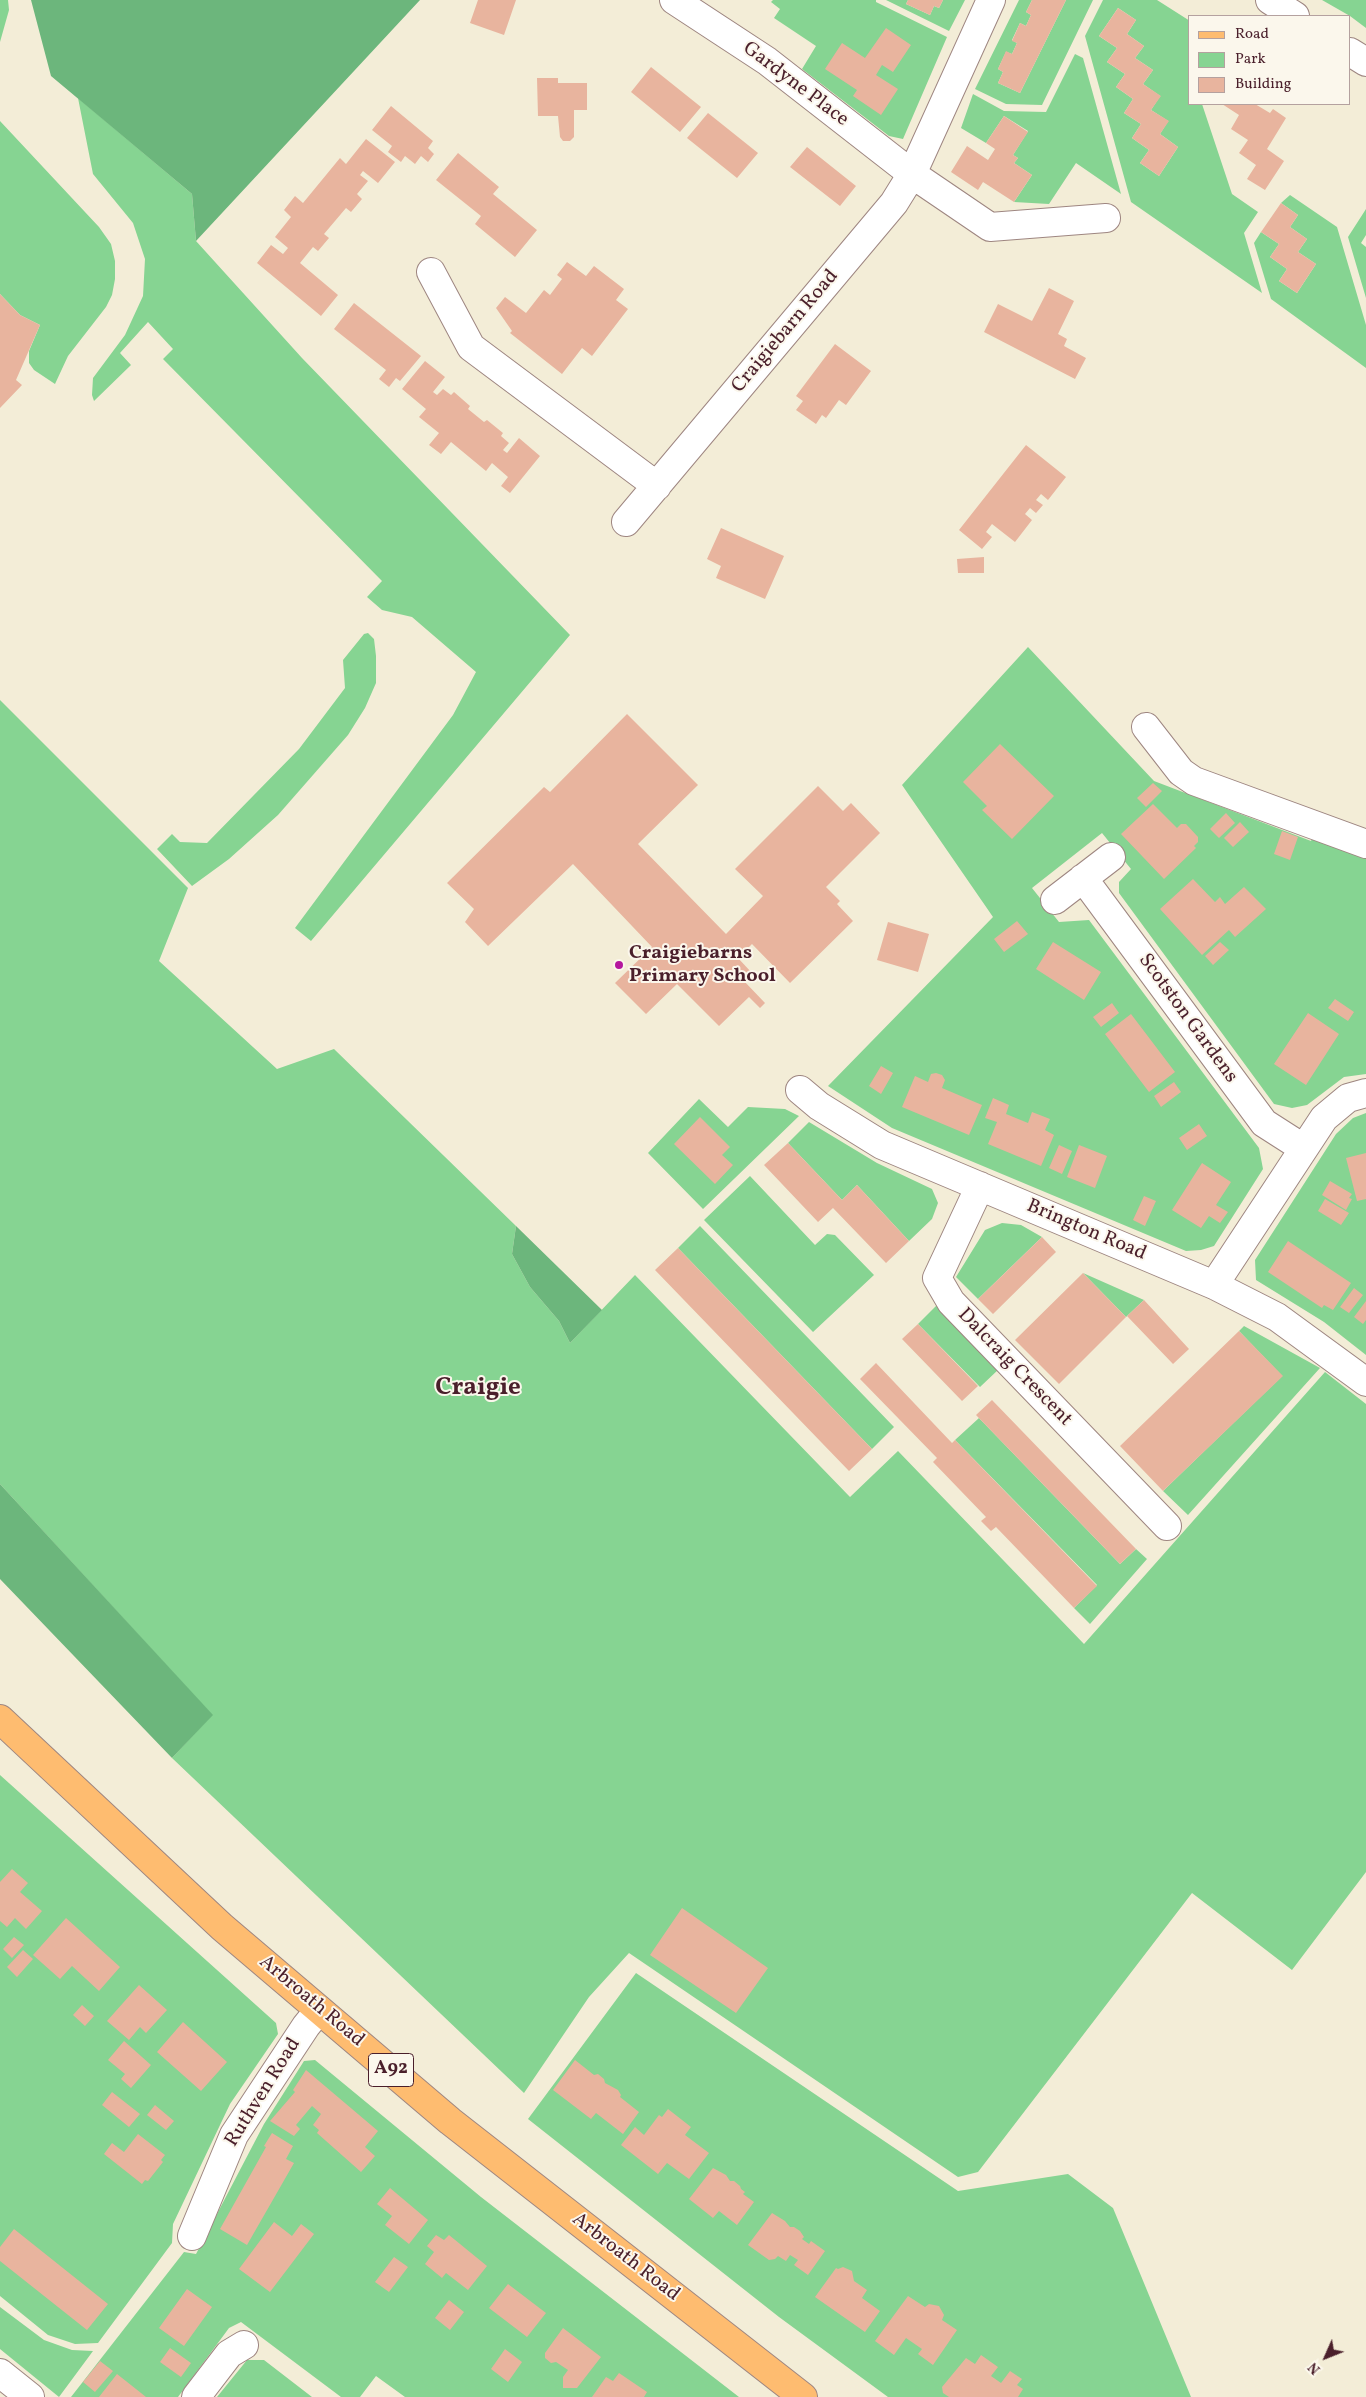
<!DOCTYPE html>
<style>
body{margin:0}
#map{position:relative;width:1366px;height:2397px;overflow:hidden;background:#f3edd7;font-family:Vollkorn,serif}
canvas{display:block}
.legend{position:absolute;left:1188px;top:15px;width:162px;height:90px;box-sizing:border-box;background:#fbf7ec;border:1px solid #b4a19f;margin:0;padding:6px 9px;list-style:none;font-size:15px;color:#4a1f2b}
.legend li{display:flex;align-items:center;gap:10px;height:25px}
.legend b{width:25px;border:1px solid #b4a19f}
.north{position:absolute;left:1301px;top:2332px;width:50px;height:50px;-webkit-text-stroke:4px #fbf7ec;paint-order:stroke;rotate:226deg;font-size:14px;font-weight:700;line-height:20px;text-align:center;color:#4a1f2b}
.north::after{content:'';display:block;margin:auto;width:18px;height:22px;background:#4a1f2b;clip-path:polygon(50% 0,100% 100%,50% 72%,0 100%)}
</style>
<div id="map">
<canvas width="1366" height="2397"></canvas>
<ul class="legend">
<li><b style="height:6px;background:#febc70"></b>Road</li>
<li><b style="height:14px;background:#86d492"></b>Park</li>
<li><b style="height:14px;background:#e8b49e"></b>Building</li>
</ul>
<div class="north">N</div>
</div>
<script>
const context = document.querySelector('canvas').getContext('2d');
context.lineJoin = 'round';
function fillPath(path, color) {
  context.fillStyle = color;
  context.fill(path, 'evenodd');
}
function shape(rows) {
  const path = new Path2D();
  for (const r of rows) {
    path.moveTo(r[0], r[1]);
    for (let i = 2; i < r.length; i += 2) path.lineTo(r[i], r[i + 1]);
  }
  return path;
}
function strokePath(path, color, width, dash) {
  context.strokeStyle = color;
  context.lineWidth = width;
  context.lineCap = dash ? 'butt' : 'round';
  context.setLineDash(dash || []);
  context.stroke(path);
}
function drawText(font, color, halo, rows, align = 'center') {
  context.font = font + ' Vollkorn,serif';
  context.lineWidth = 4;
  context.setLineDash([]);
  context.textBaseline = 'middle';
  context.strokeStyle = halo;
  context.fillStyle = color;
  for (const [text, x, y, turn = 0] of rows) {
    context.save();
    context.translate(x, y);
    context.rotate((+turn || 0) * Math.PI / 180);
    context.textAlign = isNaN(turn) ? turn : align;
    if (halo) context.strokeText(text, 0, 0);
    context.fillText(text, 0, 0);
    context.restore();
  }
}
const green = shape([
 [0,0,8,0,9,10,0,42],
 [773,0,876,0,876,2,947,37,903,139,889,136,802,69,816,46,774,18,780,9,771,2],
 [886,0,908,0,906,4,930,15,934,6,939,8,943,0,965,0,949,31],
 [1019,0,1032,0,1026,12,1031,15,1026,26,1020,23,1012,40,1017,43,1012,54,1006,52,998,69,1003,72,998,83,1020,93,1066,0,1093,0,1042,105,1006,104,975,89],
 [1103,0,1157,0,1190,21,1190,104,1202,104,1232,194,1258,212,1244,233,1262,293,1131,202,1085,36],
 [1118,8,1136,20,1127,34,1144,46,1135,58,1153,70,1143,84,1160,96,1151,110,1168,121,1160,134,1178,147,1159,176,1140,163,1149,150,1132,138,1141,124,1124,113,1133,99,1116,87,1125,74,1107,62,1117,48,1099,36],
 [1322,0,1366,0,1366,28,1350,16],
 [1075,54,1083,58,1121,194,1076,163,1049,204,1014,202,1032,175,1014,163,1018,158,1013,155,1028,131,1004,116,986,143,961,128,973,94,1004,111,1046,112],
 [78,98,192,194,196,241,302,358,570,635,311,941,295,928,453,715,476,672,412,617,382,610,367,597,382,581,163,359,173,349,148,322,120,353,131,365,94,401,92,395,93,378,125,335,143,296,145,259,133,223,93,174],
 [0,121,99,227,111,244,115,261,115,279,112,295,106,307,68,356,55,384,34,370,29,363,29,351,40,325,20,315,0,294],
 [1290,195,1337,227,1366,325,1366,368,1271,299,1254,243,1261,232,1279,244,1270,257,1287,269,1279,281,1297,293,1316,264,1298,252,1307,239,1290,227,1298,215,1281,203],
 [1366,209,1366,235,1361,243,1366,247,1366,298,1348,237],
 [368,633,374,639,376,656,376,683,365,708,348,735,278,815,229,859,192,886,157,849,172,834,180,842,207,843,299,749,345,688,343,660,364,634],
 [1028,647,1154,781,1311,841,1313,836,1366,854,1366,1074,1344,1077,1307,1105,1292,1108,1274,1104,1119,893,1119,882,1131,869,1102,833,1032,888,1059,922,1089,920,1259,1148,1263,1169,1214,1246,1201,1250,1186,1251,892,1128,828,1086,993,917,902,785],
 [0,700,188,888,159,961,277,1069,334,1049,516,1226,512,1254,530,1287,559,1321,570,1343,635,1275,850,1497,898,1451,1084,1644,1325,1372,1366,1404,1366,1872,1292,1970,1192,1893,978,2172,958,2177,629,1953,589,1997,524,2093,172,1758,212,1715,0,1484],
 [699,1099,728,1127,748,1107,785,1109,799,1116,703,1209,648,1153],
 [1366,1113,1366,1355,1324,1322,1256,1280,1255,1260,1336,1134,1353,1118],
 [809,1122,877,1163,932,1189,938,1203,932,1219,909,1241,857,1185,842,1200,788,1143],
 [750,1176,815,1245,827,1234,835,1235,874,1275,813,1332,704,1220],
 [1002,1223,1021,1225,1042,1237,978,1299,956,1277,985,1230],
 [700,1226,894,1427,872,1449,678,1248],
 [1083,1273,1144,1300,1126,1317],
 [937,1305,999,1369,980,1387,918,1324],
 [1244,1326,1320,1368,1188,1515,1163,1491,1282,1376,1239,1331],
 [979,1418,1120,1564,1136,1549,1147,1559,1090,1624,1074,1608,1097,1585,955,1440],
 [0,1775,276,2023,278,2034,230,2104,173,2224,172,2243,98,2343,75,2344,48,2335,0,2296],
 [636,1973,958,2191,1068,2174,1113,2208,1191,2397,888,2397,779,2317,528,2119],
 [315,2060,481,2197,739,2397,405,2397,376,2376,360,2397,341,2397,241,2322,229,2328,178,2397,71,2397,184,2252,196,2254,264,2124,304,2061],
 [0,2307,44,2340,72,2350,93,2351,59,2397,0,2349],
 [247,2360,264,2360,312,2397,217,2397]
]);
const forest = shape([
 [31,0,420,0,196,241,192,194,51,76],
 [516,1226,602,1310,570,1343,559,1321,530,1287,512,1254],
 [0,1484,213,1715,172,1758,0,1579]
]);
const building = shape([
 [478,0,516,0,504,35,470,23],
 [908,0,943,0,939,8,934,6,930,15,906,4],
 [1032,0,1066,0,1020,93,998,83,1003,72,998,69,1006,51,1012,54,1017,43,1012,41,1020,23,1026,26,1031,15,1026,12],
 [1118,8,1136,20,1127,34,1144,46,1135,58,1153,70,1143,84,1161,96,1151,110,1169,121,1160,134,1178,147,1159,176,1140,163,1149,150,1132,138,1141,124,1124,113,1133,99,1116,87,1125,74,1107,62,1117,48,1099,36],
 [886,28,911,45,893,72,882,65,876,75,898,89,881,115,853,96,857,90,825,69,842,43,865,58],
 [651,67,701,107,680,132,631,92],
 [537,78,558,78,558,83,587,83,587,110,574,110,574,137,570,141,563,141,560,137,558,116,538,116],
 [1222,104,1255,104,1270,113,1273,109,1286,118,1267,149,1284,161,1265,190,1247,179,1256,165,1239,153,1248,140,1231,129,1239,115],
 [391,106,433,141,428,148,434,154,428,162,421,156,415,164,405,156,401,162,388,152,392,146,372,130],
 [708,113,758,153,737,178,687,138],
 [1004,116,1028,132,1013,155,1018,158,1014,163,1032,175,1014,202,983,182,978,190,951,172,967,146,988,160,995,149,986,143],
 [366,139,395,162,378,183,363,171,360,175,368,181,357,194,362,199,351,212,346,208,324,234,329,238,318,251,313,247,300,263,338,295,321,316,257,263,271,245,283,254,288,248,275,237,291,217,284,210,295,196,303,203,340,158,346,164],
 [807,147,856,186,840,206,790,167],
 [458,153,499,187,493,194,537,230,515,257,475,224,481,216,436,180],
 [1281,203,1298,215,1290,227,1307,239,1298,252,1316,264,1297,293,1279,281,1287,269,1270,257,1279,244,1261,232],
 [567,262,586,276,594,266,624,289,616,300,628,309,592,356,582,348,562,374,510,333,512,331,496,308,505,297,526,313,544,290,550,295,562,279,557,275],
 [1049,288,1074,301,1058,334,1067,339,1064,346,1086,358,1075,379,984,332,998,304,1032,321],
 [0,294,20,315,40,325,16,380,22,385,0,408],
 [354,303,421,356,400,381,396,378,389,387,379,379,386,370,334,329],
 [835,344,871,371,846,405,839,400,826,418,822,415,816,424,796,410,803,401,796,396],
 [425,361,445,377,433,392,437,395,443,389,451,395,454,392,470,406,468,409,484,422,487,420,503,433,501,436,509,443,503,450,507,453,519,438,540,456,510,493,501,486,508,477,492,463,486,471,451,442,441,454,429,445,439,433,419,417,426,409,402,389],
 [1026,445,1066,477,1048,500,1041,494,1036,500,1043,505,1036,513,1030,508,1025,514,1032,520,1015,542,992,524,986,532,992,537,982,549,959,530],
 [721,528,784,556,765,599,716,578,721,566,707,559],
 [984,557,984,573,958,573,957,559],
 [627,714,698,785,638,844,726,934,763,896,735,869,818,786,843,811,851,803,880,833,826,887,840,901,837,904,853,921,790,983,752,944,738,958,752,973,744,981,765,1003,760,1008,749,997,719,1026,677,984,646,1014,615,983,652,947,573,864,488,946,465,922,474,909,447,883,544,787,550,792],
 [1000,744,1054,796,1012,839,982,810,987,806,963,782],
 [1153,783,1162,791,1146,807,1137,798],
 [1153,804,1177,828,1181,824,1186,824,1198,837,1198,842,1194,846,1196,848,1164,879,1121,834],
 [1226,813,1235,823,1219,838,1210,829],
 [1240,822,1249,832,1233,847,1224,838],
 [1282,831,1298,837,1290,860,1274,854],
 [1193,879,1215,902,1220,897,1225,904,1244,887,1266,909,1235,937,1229,930,1202,955,1160,909],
 [1017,921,1028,934,1004,952,994,939],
 [888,922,929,934,918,972,877,960],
 [1053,942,1101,972,1084,1000,1036,969],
 [1220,942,1229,950,1213,965,1205,956],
 [1335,999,1354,1012,1348,1021,1328,1008],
 [1112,1003,1119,1013,1101,1027,1093,1017],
 [1308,1013,1339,1034,1306,1085,1274,1064],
 [1131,1014,1175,1072,1149,1092,1105,1034],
 [881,1066,893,1073,881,1094,869,1086],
 [936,1073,942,1075,945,1080,942,1088,982,1105,969,1135,902,1107,915,1076,928,1082,931,1074],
 [1174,1082,1181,1092,1161,1107,1154,1096],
 [993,1098,1009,1105,1006,1114,1028,1123,1032,1112,1050,1119,1045,1130,1054,1135,1041,1166,988,1144,997,1122,985,1118],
 [700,1117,730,1147,722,1155,733,1165,715,1184,674,1144],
 [1199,1124,1207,1136,1187,1150,1179,1138],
 [788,1143,842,1200,857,1185,909,1241,886,1263,833,1208,818,1222,764,1165],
 [1059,1145,1072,1151,1062,1174,1049,1168],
 [1079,1145,1107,1156,1095,1188,1067,1177],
 [1366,1153,1366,1199,1357,1201,1346,1158],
 [1202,1163,1231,1182,1216,1205,1228,1212,1220,1223,1209,1216,1201,1228,1172,1210],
 [1330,1181,1352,1194,1349,1198,1352,1199,1346,1210,1322,1195],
 [1144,1196,1156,1201,1145,1226,1133,1220],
 [1325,1199,1349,1213,1341,1225,1318,1211],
 [1042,1237,1056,1252,993,1314,978,1299],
 [1288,1241,1351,1283,1333,1310,1324,1305,1322,1308,1268,1272],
 [678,1248,872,1449,849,1471,655,1270],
 [1083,1273,1126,1317,1059,1384,1015,1340],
 [1354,1288,1363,1295,1349,1313,1340,1307],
 [1144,1300,1189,1349,1173,1364,1127,1316],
 [1366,1301,1366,1320,1363,1324,1354,1317],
 [918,1324,978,1386,962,1401,902,1339],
 [1239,1331,1283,1376,1163,1491,1120,1446],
 [876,1363,952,1443,955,1440,1097,1586,1074,1608,996,1527,991,1531,981,1521,986,1517,933,1462,937,1458,860,1379],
 [992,1400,1136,1549,1120,1564,976,1415],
 [12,1869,28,1883,20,1892,42,1911,26,1929,15,1918,7,1927,0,1921,0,1882],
 [682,1908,768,1968,736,2013,650,1955],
 [66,1918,120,1967,99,1991,72,1966,60,1979,33,1955],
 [14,1937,24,1945,12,1958,3,1949],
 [23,1950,33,1959,17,1977,7,1967],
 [139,1985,167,2010,146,2033,140,2027,129,2040,107,2021],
 [82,2005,94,2016,85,2026,73,2015],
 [183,2022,227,2062,201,2091,157,2052],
 [124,2041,151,2065,131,2088,121,2079,125,2074,108,2060],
 [575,2060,594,2075,598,2074,604,2079,605,2083,618,2090,621,2095,620,2097,639,2112,623,2134,596,2113,591,2119,553,2090],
 [306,2070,378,2131,365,2147,375,2156,361,2172,317,2133,319,2130,313,2125,321,2114,312,2106,296,2125,300,2129,294,2136,270,2121,295,2092,293,2090],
 [112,2092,140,2114,129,2127,102,2105],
 [155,2105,174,2121,166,2130,147,2115],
 [668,2109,691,2127,685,2135,709,2153,689,2179,667,2163,658,2174,621,2145,635,2127,644,2135,659,2115,662,2117],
 [272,2133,293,2146,286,2159,294,2163,247,2245,220,2229,266,2147,264,2146],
 [138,2134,165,2155,161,2160,163,2162,148,2181,145,2180,142,2184,104,2154,112,2143,124,2152],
 [713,2168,726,2175,730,2181,734,2181,740,2186,741,2189,745,2192,743,2194,754,2202,737,2225,719,2211,713,2218,689,2199],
 [390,2188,428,2220,409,2244,385,2225,392,2216,377,2204],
 [772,2213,785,2221,790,2227,794,2227,800,2231,804,2237,802,2239,809,2244,811,2241,825,2251,808,2275,794,2265,798,2260,790,2255,786,2261,778,2256,775,2259,769,2260,748,2245],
 [274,2222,292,2236,301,2224,314,2234,270,2292,239,2269],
 [14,2229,108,2304,87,2330,0,2261,0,2247],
 [436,2235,444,2240,449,2235,487,2266,468,2290,446,2273,442,2278,425,2264,434,2252,427,2246],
 [394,2257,408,2267,389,2292,375,2282],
 [843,2267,852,2271,854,2281,867,2290,862,2298,880,2311,865,2332,815,2297,836,2268,838,2269],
 [508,2284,546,2313,527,2337,489,2308],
 [187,2289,212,2307,184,2346,159,2328],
 [908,2296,925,2307,929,2304,939,2306,944,2315,942,2320,957,2330,933,2365,918,2354,922,2349,906,2338,894,2355,875,2341],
 [449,2300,464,2312,450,2330,435,2318],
 [563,2328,601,2357,577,2388,563,2388,563,2377,568,2370,556,2362,551,2363,545,2358,545,2353],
 [170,2348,191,2363,181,2377,160,2362],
 [505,2349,522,2362,508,2382,491,2369],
 [981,2355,998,2367,991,2376,1001,2383,1010,2371,1022,2379,1017,2385,1023,2389,1018,2397,949,2397,943,2393,942,2387,966,2358,975,2364],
 [100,2361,113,2371,95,2392,83,2382],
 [619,2373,647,2392,644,2397,592,2397,606,2377,613,2381],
 [117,2374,136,2389,146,2397,99,2397]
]);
const minor = shape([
 [674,0,767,61,912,174,990,227,1106,218],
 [1270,0,1295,16],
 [1350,52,1366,62],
 [431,272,471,347,657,486],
 [626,522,894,203,912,174,991,0],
 [1146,727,1181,772,1194,781,1366,844],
 [1083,878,1264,1123,1303,1148],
 [1055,900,1111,857],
 [800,1090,819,1106,882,1145,1214,1285,1277,1317,1366,1382],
 [980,1186,937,1278,951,1302,1167,1526],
 [1214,1285,1324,1118,1348,1098,1366,1093],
 [192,2236,234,2135,306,2026,319,2010],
 [0,2373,30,2397],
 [196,2397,229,2354,244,2345]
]);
const major = shape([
 [0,1719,222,1927,450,2121,803,2397]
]);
const markers = [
 [619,965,5,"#b5179e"]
];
const shields = [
 [391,2070,45]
];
const shieldNames = [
 ["A92",391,2070]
];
const streetNames = [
 ["Gardyne Place",795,85,37],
 ["Craigiebarn Road",786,332,-50],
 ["Scotston Gardens",1187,1019,54],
 ["Brington Road",1086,1231,23],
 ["Dalcraig Crescent",1014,1368,46],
 ["Arbroath Road",311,2002,40],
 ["Ruthven Road",264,2093,-58],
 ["Arbroath Road",625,2258,38]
];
const poiNames = [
 ["Craigiebarns",629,954],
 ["Primary School",629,977]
];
const districtNames = [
 ["Craigie",478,1389]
];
fillPath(green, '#86d492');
fillPath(forest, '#6cb67c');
fillPath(building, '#e8b49e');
strokePath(minor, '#9e8681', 30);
strokePath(major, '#9e8681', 30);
strokePath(minor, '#fff', 28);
strokePath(major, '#febc70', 28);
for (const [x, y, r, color] of markers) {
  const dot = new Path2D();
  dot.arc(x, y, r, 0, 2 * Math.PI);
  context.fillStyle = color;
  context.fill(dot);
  strokePath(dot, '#fbf7ec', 2);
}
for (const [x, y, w] of shields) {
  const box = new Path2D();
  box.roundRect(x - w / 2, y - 16.5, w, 33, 4);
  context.fillStyle = '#fbf7ec';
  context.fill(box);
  strokePath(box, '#4a1f2b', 1);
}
drawText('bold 19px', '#4a1f2b', null, shieldNames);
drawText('20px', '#4a1f2b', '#fbf7ec', streetNames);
drawText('bold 20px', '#4a1f2b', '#fbf7ec', poiNames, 'left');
drawText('bold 25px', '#4a1f2b', '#fbf7ec', districtNames);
</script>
